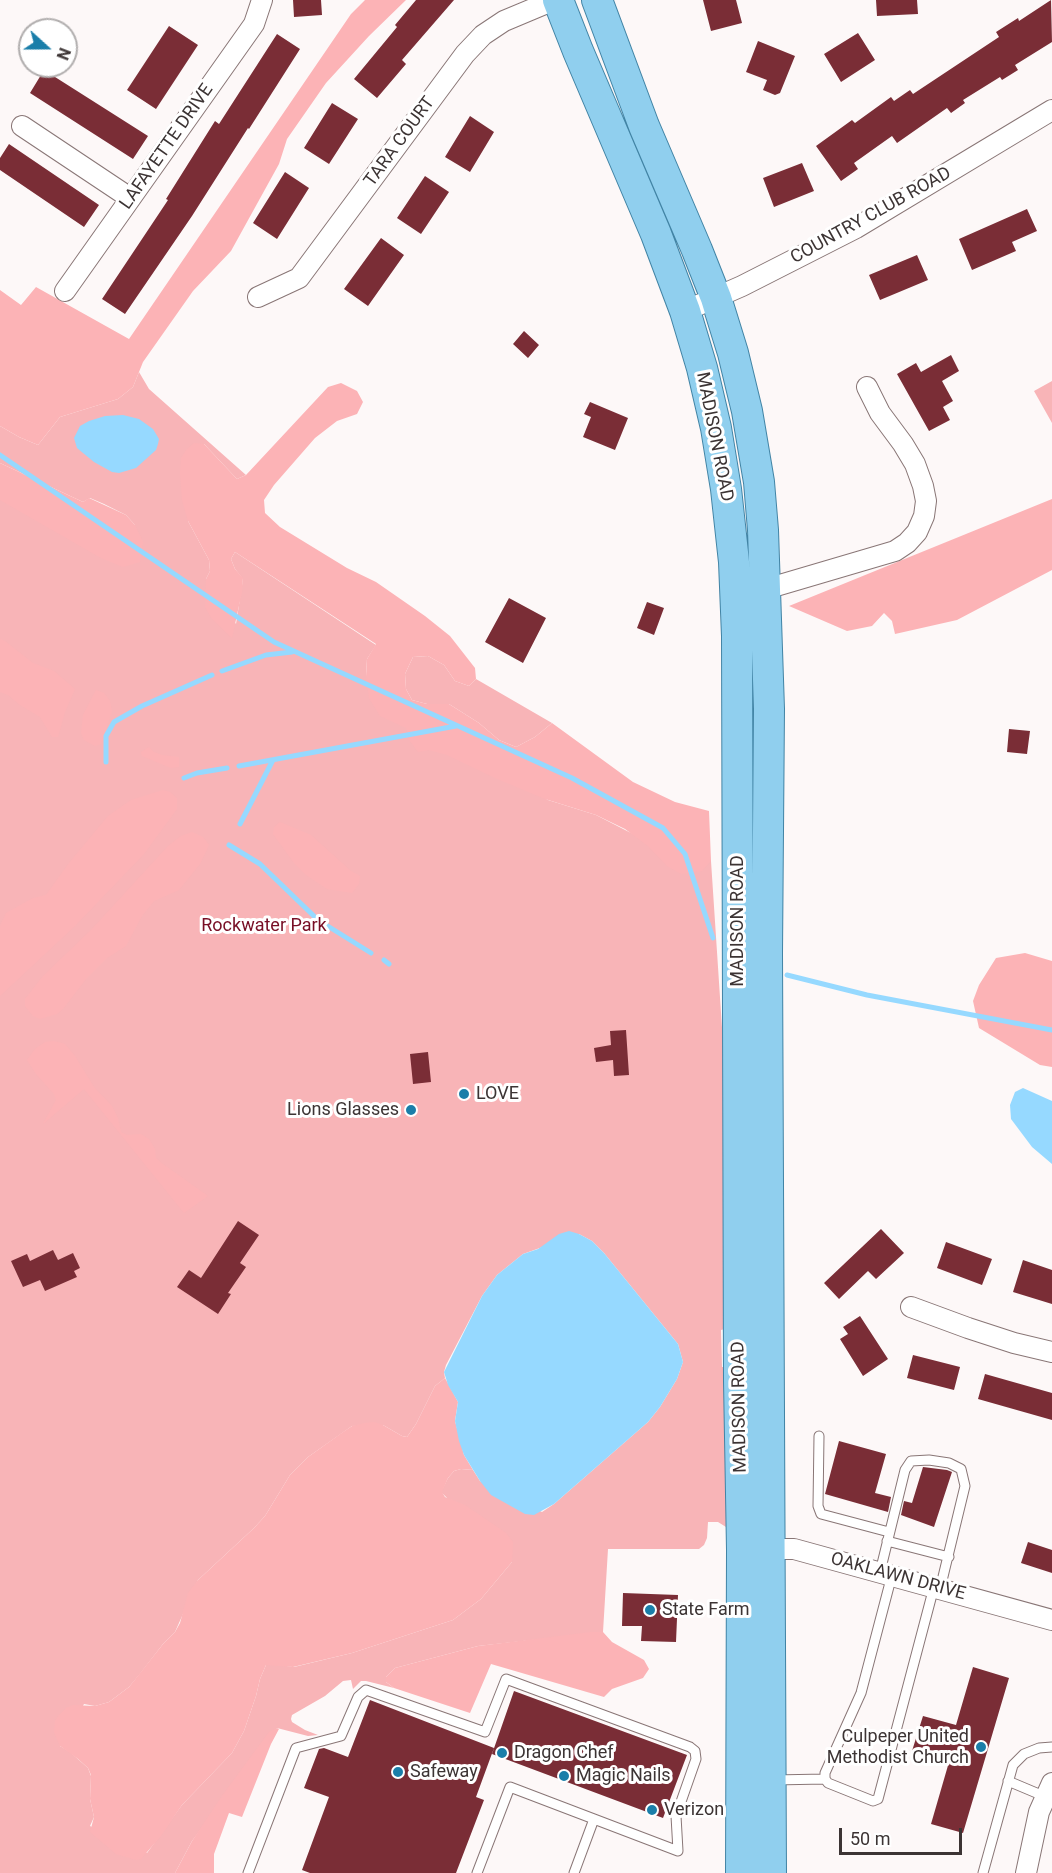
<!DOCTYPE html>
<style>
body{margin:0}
#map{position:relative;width:1052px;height:1873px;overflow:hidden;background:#fdf8f8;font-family:Roboto,sans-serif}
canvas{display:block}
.north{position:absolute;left:18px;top:18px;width:60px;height:60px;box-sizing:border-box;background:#fff;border:2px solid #b1aeae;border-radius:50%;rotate:111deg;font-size:16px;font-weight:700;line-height:24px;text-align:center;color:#3c3434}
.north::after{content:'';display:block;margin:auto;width:21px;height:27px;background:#1a7ea9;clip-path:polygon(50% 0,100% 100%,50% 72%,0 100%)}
.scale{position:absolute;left:839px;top:1828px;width:123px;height:27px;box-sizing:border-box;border:3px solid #3c3434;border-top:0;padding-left:8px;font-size:18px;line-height:21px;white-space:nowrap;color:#3c3434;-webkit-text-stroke:4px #fff;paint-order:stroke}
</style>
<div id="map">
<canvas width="1052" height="1873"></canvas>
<div class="north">N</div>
<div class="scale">50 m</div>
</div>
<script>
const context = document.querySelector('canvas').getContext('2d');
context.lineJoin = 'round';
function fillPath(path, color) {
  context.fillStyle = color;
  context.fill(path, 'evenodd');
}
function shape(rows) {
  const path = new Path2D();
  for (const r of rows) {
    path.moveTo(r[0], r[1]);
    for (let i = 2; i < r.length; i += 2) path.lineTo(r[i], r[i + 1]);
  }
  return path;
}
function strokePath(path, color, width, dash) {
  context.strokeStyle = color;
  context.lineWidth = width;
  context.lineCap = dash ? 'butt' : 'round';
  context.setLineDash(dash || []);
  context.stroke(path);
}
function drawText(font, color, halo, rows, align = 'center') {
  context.font = font + ' Roboto,sans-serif';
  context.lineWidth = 6;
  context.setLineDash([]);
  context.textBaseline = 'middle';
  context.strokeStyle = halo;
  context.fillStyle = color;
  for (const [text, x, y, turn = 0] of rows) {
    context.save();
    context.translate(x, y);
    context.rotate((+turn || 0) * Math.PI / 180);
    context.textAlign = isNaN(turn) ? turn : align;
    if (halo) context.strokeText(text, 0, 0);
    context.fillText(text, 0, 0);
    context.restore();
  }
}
const green = shape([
 [139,372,149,389,246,475,237,479,204,444,188,521,209,560,210,571,206,579,236,624,243,579,235,569,231,559,235,552,376,645,367,659,366,676,548,800,596,815,629,832,711,861,731,1164,725,1329,721,1330,722,1367,726,1367,730,1526,726,1527,718,1522,708,1522,707,1538,704,1545,699,1549,608,1549,603,1632,478,1646,395,1668,386,1677,386,1682,394,1688,366,1681,361,1681,353,1689,351,1680,343,1681,325,1696,292,1715,291,1719,292,1722,305,1730,318,1735,308,1736,277,1728,192,1841,175,1873,0,1873,0,488,135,525,126,515,104,504,90,498,83,502,0,463,0,426,19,437,38,445,60,417,118,399,133,387],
 [579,1234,592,1241,604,1253,678,1344,683,1362,677,1379,660,1407,648,1422,554,1504,542,1512,480,1481,473,1470,461,1469,454,1471,448,1478,441,1492,512,1562,481,1599,453,1620,352,1653,294,1667,272,1664,266,1665,260,1679,256,1696,244,1731,232,1753,182,1805,147,1853,90,1826,94,1817,90,1799,91,1776,88,1768,70,1752,60,1746,84,1704,95,1706,109,1702,129,1687,139,1675,163,1644,175,1632,198,1580,254,1528,265,1516,290,1475,308,1457,352,1426,383,1425,402,1436,407,1437,416,1424,435,1386,445,1378,444,1372,446,1365,482,1296,497,1275,523,1254],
 [1052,381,1052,423,1034,391],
 [428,656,444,665,455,681,469,686,476,679,552,723,535,737,516,747,499,740,479,723,449,704,427,704,412,700,406,689,405,674,413,657]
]);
const forest = shape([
 [365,0,406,0,369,36,326,83,287,139,279,164,231,251,193,291,143,362,133,387,118,399,60,417,38,445,19,437,0,426,0,290,21,305,36,287,129,339,351,14],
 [341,383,357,391,363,402,357,414,337,421,315,438,274,485,264,500,265,513,280,527,347,568,376,582,425,616,450,636,475,668,476,679,469,686,455,681,444,665,428,656,413,657,405,674,406,689,412,700,427,704,449,704,479,723,499,740,516,747,535,737,552,723,633,782,675,802,709,811,711,861,702,871,681,874,667,866,648,846,625,829,596,815,545,799,495,778,447,755,429,750,418,752,410,741,406,728,380,716,369,698,366,676,367,659,376,644,235,552,231,559,235,569,243,578,242,592,232,638,212,619,205,607,206,579,210,571,209,560,188,521,182,500,180,473,181,458,187,449,194,443,204,444,237,479,246,475,328,387],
 [0,463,83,502,89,498,126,515,135,525,143,542,140,562,123,567,101,558,0,500],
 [1052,499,1052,570,957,620,895,634,892,621,884,613,872,626,847,631,789,606],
 [0,639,5,641,33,663,54,671,75,689,65,712,58,737,52,737,40,717,20,705,8,695,0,692],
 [96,690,104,693,110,701,112,711,101,744,95,746,84,740,81,733,83,715],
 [149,747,154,752,162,755,179,757,179,767,171,768,142,756,141,752],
 [163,790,170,792,177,798,177,809,144,854,75,926,0,996,0,926,6,913,33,898,46,895,69,863,108,816,131,800],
 [280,822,311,835,351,871,360,876,359,884,352,893,327,889,306,875,294,863,273,834,274,827],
 [192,832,203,837,209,845,200,864,179,890,154,901,142,916,126,946,107,958,86,979,63,1009,57,1014,40,1019,33,1016,25,1006,25,999,43,976,91,930,168,846,181,836],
 [1025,953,1052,961,1052,1067,1040,1065,979,1028,973,1001,979,985,996,958],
 [54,1041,65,1044,75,1056,94,1087,112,1106,118,1118,121,1132,127,1135,141,1134,149,1139,155,1149,156,1158,163,1164,208,1196,184,1213,84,1089,43,1124,56,1100,54,1094,36,1074,27,1060,35,1049,45,1042],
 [445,1378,458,1402,455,1421,464,1455,473,1470,461,1469,454,1471,448,1478,442,1492,445,1497,465,1505,506,1533,513,1542,512,1562,481,1599,453,1620,352,1653,293,1667,266,1665,260,1679,256,1696,244,1731,232,1753,182,1805,161,1836,141,1859,136,1860,116,1854,90,1832,94,1817,90,1799,91,1775,88,1768,78,1759,60,1746,54,1732,55,1721,59,1715,66,1708,73,1705,95,1706,109,1702,129,1687,163,1644,175,1632,180,1623,188,1593,198,1580,254,1528,265,1516,290,1475,308,1457,343,1432,352,1426,365,1423,374,1422,383,1425,402,1436,407,1437,416,1424,435,1386],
 [591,1632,603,1632,612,1642,644,1660,649,1669,643,1678,612,1689,604,1697,491,1664,470,1713,394,1688,386,1682,386,1677,395,1668,478,1646],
 [277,1728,279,1729,271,1744,242,1817,229,1813,214,1854,214,1873,175,1873,192,1841,222,1796,269,1732]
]);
const water = shape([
 [123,415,139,419,153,429,159,439,158,444,156,450,136,468,119,473,112,472,94,462,83,453,77,448,74,438,80,426,89,421,105,416],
 [1023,1088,1052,1101,1052,1164,1032,1147,1011,1119,1010,1105,1015,1092],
 [569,1231,579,1234,592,1241,604,1253,678,1344,683,1362,677,1379,660,1407,648,1422,554,1504,534,1515,525,1514,491,1495,480,1481,464,1455,459,1441,455,1421,458,1402,448,1385,444,1372,482,1296,497,1275,523,1254,538,1249,559,1234]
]);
const stream = shape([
 [0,455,274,642,572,778,663,828,685,854,713,938],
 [222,671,266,655,292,652],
 [106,762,106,736,114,722,142,706,212,675],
 [239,766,456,726],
 [184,778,197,773,227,768],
 [240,824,273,760],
 [229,845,260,864,318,920,371,953],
 [384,960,389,964],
 [787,975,867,995,1052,1030]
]);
const building = shape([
 [293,0,321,0,322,15,294,17],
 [416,0,454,0,402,60,406,64,377,98,354,79,397,27,395,25],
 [703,0,736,0,742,23,711,31],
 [876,0,917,0,918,14,877,16],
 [1051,0,1052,42,1015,65,1018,70,1002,80,1000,77,963,100,965,103,951,113,947,108,897,143,892,136,854,163,858,169,841,181,816,146,852,120,855,123,891,97,894,101,910,90,913,94,999,37,996,32,1018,18,1019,21],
 [169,26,198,45,156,109,127,90],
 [858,33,875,60,841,82,824,54],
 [277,34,300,49,249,129,248,128,192,216,125,314,102,299,168,200,166,199,215,121,219,124],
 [758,41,795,56,780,93,775,95,763,90,767,80,746,72],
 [44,70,148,136,133,159,30,93],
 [332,103,358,119,329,164,304,148],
 [470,116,494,132,470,172,445,157],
 [9,144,99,205,84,227,0,170,0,158],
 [802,163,814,191,774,207,763,178],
 [285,172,309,188,277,239,253,223],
 [425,176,449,192,421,234,397,218],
 [1027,209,1037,231,1012,242,1016,251,972,270,959,239],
 [381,238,404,255,368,306,344,289],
 [917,255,928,280,880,300,869,275],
 [524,331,539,345,528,358,513,344],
 [951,355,959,371,942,381,953,401,943,407,950,420,929,431,897,374,916,363,921,372],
 [590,402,628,418,615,450,583,437,591,417,584,414],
 [509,598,546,618,523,663,485,642],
 [647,602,664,608,654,635,637,628],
 [1009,729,1030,731,1027,754,1007,752],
 [626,1030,629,1075,614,1076,613,1060,596,1062,594,1048,611,1045,610,1031],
 [428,1052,431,1082,413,1084,410,1054],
 [238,1221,259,1235,240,1263,246,1267,228,1293,231,1294,218,1314,177,1287,189,1270,201,1278],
 [881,1229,904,1253,876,1279,868,1271,839,1299,824,1283],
 [946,1242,992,1259,982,1285,937,1268],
 [53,1250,58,1260,73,1253,80,1268,74,1271,77,1277,45,1291,40,1280,23,1287,11,1261,27,1254,30,1261],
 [1023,1260,1052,1270,1052,1304,1013,1292],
 [860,1316,888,1359,863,1376,840,1339,848,1334,843,1327],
 [913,1355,960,1367,954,1390,907,1378],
 [985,1374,1052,1393,1052,1420,978,1399],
 [839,1441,886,1454,875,1493,891,1497,888,1512,825,1494],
 [923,1467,947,1470,952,1472,934,1527,901,1515,904,1501,912,1503],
 [1028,1542,1052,1550,1052,1573,1021,1563],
 [623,1593,678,1595,676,1642,641,1641,642,1626,622,1626],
 [973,1667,1009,1678,963,1833,931,1824,949,1762,912,1751,923,1716,956,1725],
 [514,1691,687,1755,663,1818,492,1754],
 [370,1700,494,1748,476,1797,484,1800,456,1873,310,1873,302,1870,329,1797,304,1788,319,1749,324,1748,348,1757]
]);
const lane = shape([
 [819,1436,818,1506,821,1514,889,1532],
 [887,1541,949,1557],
 [880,1572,905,1470,911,1461,929,1460,949,1463,961,1469,965,1486,940,1589],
 [892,1575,861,1693,825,1773,825,1779,828,1783,873,1801,878,1799,934,1587],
 [773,1780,825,1779],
 [1008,1781,1046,1797],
 [248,1873,296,1748,341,1736,358,1697,366,1690,485,1732,506,1679,690,1747,695,1751,696,1759,676,1816,678,1851,510,1787,477,1873],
 [574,1873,594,1819],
 [983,1873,1013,1765,1024,1754,1039,1748,1052,1747]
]);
const street = shape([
 [22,126,130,198],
 [65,291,254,24,262,0],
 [258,297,299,278,465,54,483,35,504,21,554,0],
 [685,311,742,286,856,228,1052,110],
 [766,589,895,551,907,543,917,532,924,516,926,501,923,486,915,464,903,444,880,413,867,387],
 [911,1307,968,1328,1014,1343,1052,1352],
 [760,1549,794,1549,1052,1620],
 [1026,1873,1039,1812,1052,1783]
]);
const primary = shape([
 [558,0,578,51,656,234,685,311,702,368,716,428,726,489,734,562,737,636,739,1381,742,1550,741,1873],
 [597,0,644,126,697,250,716,298,733,353,747,411,759,482,763,530,769,709,767,953,771,1873]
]);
const markers = [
 [464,1094,6,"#1a7ea9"],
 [411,1110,6,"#1a7ea9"],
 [650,1610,6,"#1a7ea9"],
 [981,1747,6,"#1a7ea9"],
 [502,1753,6,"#1a7ea9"],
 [398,1772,6,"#1a7ea9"],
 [564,1776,6,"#1a7ea9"],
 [652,1810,6,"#1a7ea9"]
];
const streetNames = [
 ["TARA COURT",400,142,-54],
 ["LAFAYETTE DRIVE",167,147,-55],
 ["COUNTRY CLUB ROAD",871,216,-29],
 ["MADISON ROAD",714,437,79],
 ["MADISON ROAD",738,921,-90],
 ["MADISON ROAD",740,1407,-91],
 ["OAKLAWN DRIVE",898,1577,15]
];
const parkNames = [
 ["Rockwater Park",264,926]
];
const poiNames = [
 ["LOVE",476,1094],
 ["Lions Glasses",399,1110,"right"],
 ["State Farm",662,1610],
 ["Culpeper United",969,1737,"right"],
 ["Methodist Church",969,1758,"right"],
 ["Dragon Chef",514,1753],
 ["Safeway",410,1772],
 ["Magic Nails",576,1776],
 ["Verizon",664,1810]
];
fillPath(green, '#f8b4b7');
fillPath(forest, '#fcb3b6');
fillPath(water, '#96d9ff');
strokePath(stream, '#96d9ff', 5);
fillPath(building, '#7a2d36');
strokePath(lane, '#897676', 11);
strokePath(street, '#897676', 22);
strokePath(primary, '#4284a5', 32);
strokePath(lane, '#fff', 9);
strokePath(street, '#fff', 20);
strokePath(primary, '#90cfee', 30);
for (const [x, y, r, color] of markers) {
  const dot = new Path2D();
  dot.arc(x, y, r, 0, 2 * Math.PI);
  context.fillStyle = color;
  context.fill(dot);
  strokePath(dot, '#fff', 2);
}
drawText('18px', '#3c3434', '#fff', streetNames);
drawText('18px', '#770e25', '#fff', parkNames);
drawText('18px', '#3c3434', '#fff', poiNames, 'left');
</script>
